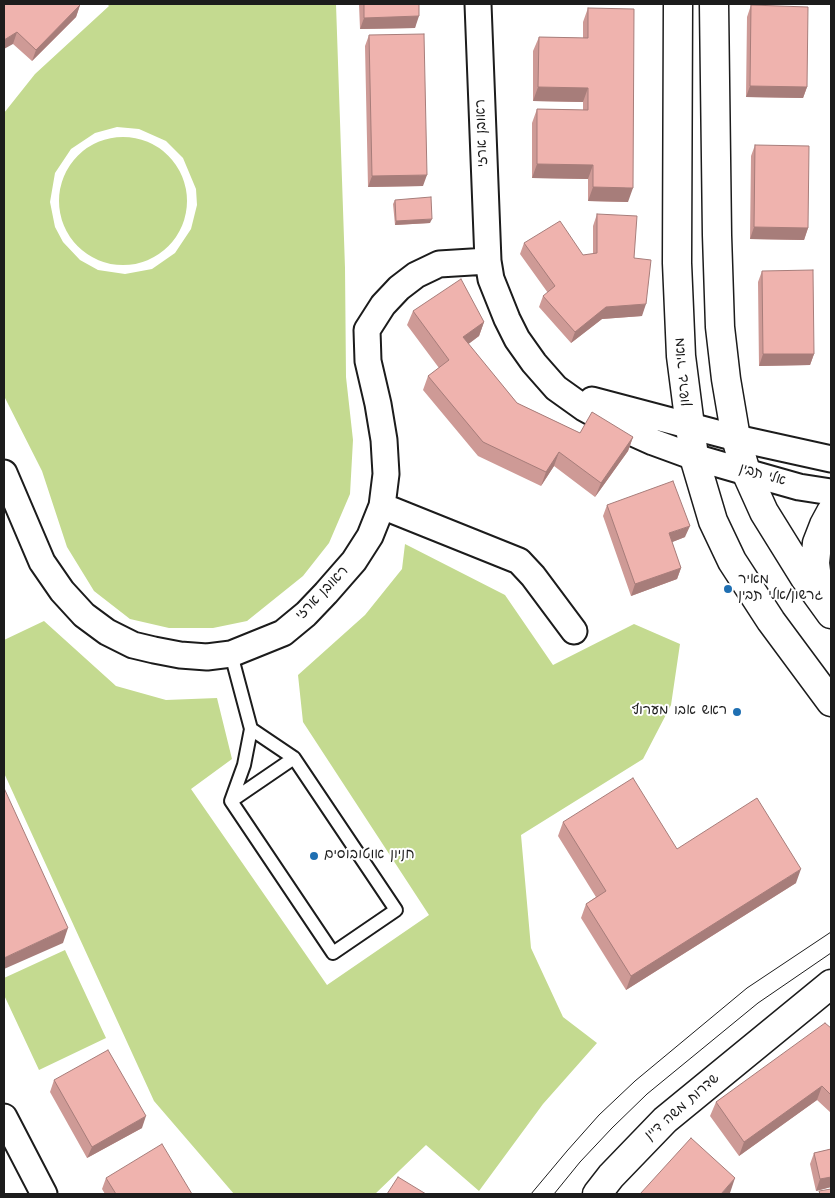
<!DOCTYPE html>
<meta charset="utf-8">
<style>
body{margin:0}
#map{position:relative;width:835px;height:1198px;overflow:hidden;background:#fff;font-family:Kalam,sans-serif}
canvas{display:block}
.frame{position:absolute;inset:0;border:5px solid #1c1c1c;pointer-events:none}
</style>
<div id="map">
<canvas width="835" height="1198"></canvas>
<div class="frame"></div>
</div>
<script>
const context = document.querySelector('canvas').getContext('2d');
context.lineJoin = 'round';
function fillPath(path, color) {
  context.fillStyle = color;
  context.fill(path, 'evenodd');
}
function shape(rows) {
  const path = new Path2D();
  for (const r of rows) {
    if (r.length === 3) {
      path.moveTo(r[0] + r[2], r[1]);
      path.arc(r[0], r[1], r[2], 0, 2 * Math.PI);
      continue;
    }
    path.moveTo(r[0], r[1]);
    for (let i = 2; i < r.length; i += 2) path.lineTo(r[i], r[i + 1]);
  }
  return path;
}
function strokePath(path, color, width, dash) {
  context.strokeStyle = color;
  context.lineWidth = width;
  context.lineCap = dash ? 'butt' : 'round';
  context.setLineDash(dash || []);
  context.stroke(path);
}
function drawText(font, color, halo, rows, align = 'center') {
  context.font = font + ' Kalam,"Playpen Sans Hebrew",sans-serif';
  context.lineWidth = 4;
  context.setLineDash([]);
  context.textBaseline = 'middle';
  context.strokeStyle = halo;
  context.fillStyle = color;
  for (const [text, x, y, turn = 0] of rows) {
    context.save();
    context.translate(x, y);
    context.rotate((+turn || 0) * Math.PI / 180);
    context.textAlign = isNaN(turn) ? turn : align;
    if (halo) context.strokeText(text, 0, 0);
    context.fillText(text, 0, 0);
    context.restore();
  }
}
const green = shape([
 [107,4,336,4,345,268,346,377,353,440,350,494,329,543,303,576,247,621,213,628,169,628,130,619,94,591,67,547,42,471,4,396,4,113,35,74,109,6],
 [117,127,139,129,166,141,183,158,196,189,197,205,191,229,175,253,152,269,125,274,98,270,80,260,63,242,55,227,50,202,55,173,71,149,95,133],
 [123,201,64],
 [405,544,505,595,553,665,634,624,680,644,671,705,643,759,521,835,531,948,563,1017,597,1043,543,1104,479,1191,426,1145,375,1194,234,1194,154,1101,4,773,4,640,44,621,116,686,166,700,217,698,232,759,191,789,327,985,429,915,303,722,298,675,365,615,402,569],
 [65,950,106,1038,39,1070,4,995,4,978]
]);
const lane = shape([
 [231,654,251,729,244,765,231,801],
 [251,729,294,758],
 [294,758,396,910,333,953,231,801,294,758]
]);
const street = shape([
 [478,4,488,261,491,279,507,319,517,339,534,363,556,388,584,408,613,424,653,442,694,457,746,472,799,487,831,492],
 [592,400,736,438,831,459],
 [4,473,42,562,62,591,84,615,107,632,133,645,154,650,180,655,207,657,231,654,283,633,306,614,326,593,354,561,370,536,382,506,386,474,384,440,378,404,368,361,367,330,383,305,399,288,416,275,439,264,488,261],
 [382,506,519,561,533,576,574,631],
 [4,1117,44,1194]
]);
const secondary = shape([
 [678,4,677,263,681,356,694,457,713,521,732,561,771,621,831,702],
 [714,4,717,235,720,327,726,379,736,438,746,472,764,512,805,578,831,614],
 [819,596,815,563,817,543,824,525,831,512],
 [597,1194,611,1176,665,1120,831,984]
]);
const tram = shape([
 [531,1194,567,1151,599,1115,635,1081,747,988,831,932],
 [554,1194,580,1162,612,1128,647,1094,758,1003,831,953]
]);
const wall = shape([
 [4,4,80,5,76,17,32,61,13,44],
 [359,4,419,4,415,28,360,29],
 [751,5,807,87,803,98,746,97,747,17],
 [588,8,628,202,588,201,588,179,532,178,532,123,537,109,583,110,583,102,533,101,533,51,539,37,583,38,583,22],
 [369,35,423,186,368,187,365,46],
 [755,145,808,228,804,240,750,239,751,156],
 [395,200,430,223,395,225,393,204],
 [597,214,634,258,642,316,602,319,571,343,539,307,543,296,548,293,520,254,524,243,583,255,593,254,593,226],
 [762,271,814,354,810,365,759,366,758,282],
 [413,311,484,322,479,336,468,344,517,403,580,433,633,437,628,451,595,497,554,466,541,486,478,456,423,390,428,376,439,368,407,325],
 [607,505,685,537,672,542,681,568,677,579,631,596,603,516],
 [563,822,677,849,796,883,626,990,581,918,586,904,596,897,558,836],
 [831,1028,831,1113,817,1100,739,1156,710,1116,716,1102],
 [54,1080,142,1128,87,1158,50,1092],
 [831,1149,831,1187,816,1191,810,1164,814,1153],
 [106,1178,192,1194,105,1194,102,1189]
]);
const shadedWall = shape([
 [80,5,76,17,32,61,36,50],
 [419,16,415,28,360,29,364,18],
 [17,32,13,44,4,49,4,40],
 [750,86,807,87,803,98,746,97],
 [538,87,588,88,583,102,533,101],
 [537,164,593,165,588,179,532,178],
 [427,175,423,186,368,187,372,176],
 [593,187,633,188,628,202,588,201],
 [432,219,430,223,395,225,396,221],
 [754,227,808,228,804,240,750,239],
 [646,304,642,316,602,319,571,343,575,332,606,307],
 [484,322,479,336,458,352,463,337],
 [763,354,814,354,810,365,759,366],
 [633,437,628,451,595,497,601,483],
 [559,452,554,466,541,486,546,472],
 [690,526,685,537,665,545,669,533],
 [681,568,677,579,631,596,635,584],
 [801,869,796,883,626,990,631,976],
 [68,928,63,943,4,969,4,958],
 [822,1086,817,1100,739,1156,744,1142],
 [146,1116,142,1128,87,1158,92,1147],
 [831,1177,831,1187,816,1191,820,1179],
 [735,1178,730,1193,729,1194,721,1194]
]);
const building = shape([
 [4,4,79,4,80,5,36,50,17,32,4,40,4,4],
 [364,4,419,4,419,16,364,18,364,4],
 [751,5,808,7,807,87,750,86,751,5],
 [588,8,634,9,633,188,593,187,593,165,537,164,537,109,588,110,588,88,538,87,539,37,588,38,588,8],
 [424,34,427,175,372,176,369,35,424,34],
 [755,145,809,146,808,228,754,227,755,145],
 [431,197,432,219,396,221,395,200,431,197],
 [597,214,637,216,634,258,651,260,646,304,606,307,575,332,543,296,555,286,524,243,560,221,583,255,597,253,597,214],
 [813,270,814,354,763,354,762,271,813,270],
 [461,279,484,322,463,337,517,403,580,433,592,412,633,437,601,483,559,452,546,472,483,442,428,376,449,360,413,311,461,279],
 [673,481,690,526,669,533,681,568,635,584,607,505,673,481],
 [633,778,677,849,757,798,801,869,631,976,586,904,606,891,563,822,633,778],
 [4,788,68,928,4,958,4,788],
 [825,1023,831,1028,831,1095,822,1086,744,1142,716,1102,825,1023],
 [108,1050,146,1116,92,1147,54,1080,108,1050],
 [691,1138,735,1178,721,1194,640,1194,691,1138],
 [162,1144,192,1194,116,1194,106,1178,162,1144],
 [831,1149,831,1177,820,1179,814,1153,831,1149],
 [398,1177,426,1194,387,1194,398,1177],
 [831,1189,831,1194,820,1194,819,1191,831,1189]
]);
const markers = [
 [728,589,5,"#1f6fb2"],
 [737,712,5,"#1f6fb2"],
 [314,856,5,"#1f6fb2"]
];
const streetNames = [
 ["ראובן ארזי",483,133,-92],
 ["מאיר גרשון",684,372,-95],
 ["אלי תבין",762,476,16],
 ["ראובן ארזי",323,594,-46],
 ["שדרות משה דיין",683,1108,-41]
];
const poiNames = [
 ["מאיר",738,581],
 ["גרשון/אלי תבין",738,597],
 ["ראש אבו מערוף",727,712,"right"],
 ["חניון אוטובוסים",324,856]
];
fillPath(green, '#c4da90');
strokePath(lane, '#1c1c1c', 16);
strokePath(street, '#1c1c1c', 29);
strokePath(secondary, '#1c1c1c', 31);
strokePath(lane, '#fff', 12);
strokePath(street, '#fff', 25);
strokePath(secondary, '#fff', 28);
strokePath(tram, '#1c1c1c', 1);
fillPath(wall, '#ce9a96');
fillPath(shadedWall, '#a77d7a');
fillPath(building, '#efb3ae');
strokePath(building, '#a77d7a', 1);
for (const [x, y, r, color] of markers) {
  const dot = new Path2D();
  dot.arc(x, y, r, 0, 2 * Math.PI);
  context.fillStyle = color;
  context.fill(dot);
  strokePath(dot, '#fff', 2);
}
drawText('14px', '#1c1c1c', '#fff', streetNames);
drawText('14px', '#1c1c1c', '#fff', poiNames, 'left');
</script>
